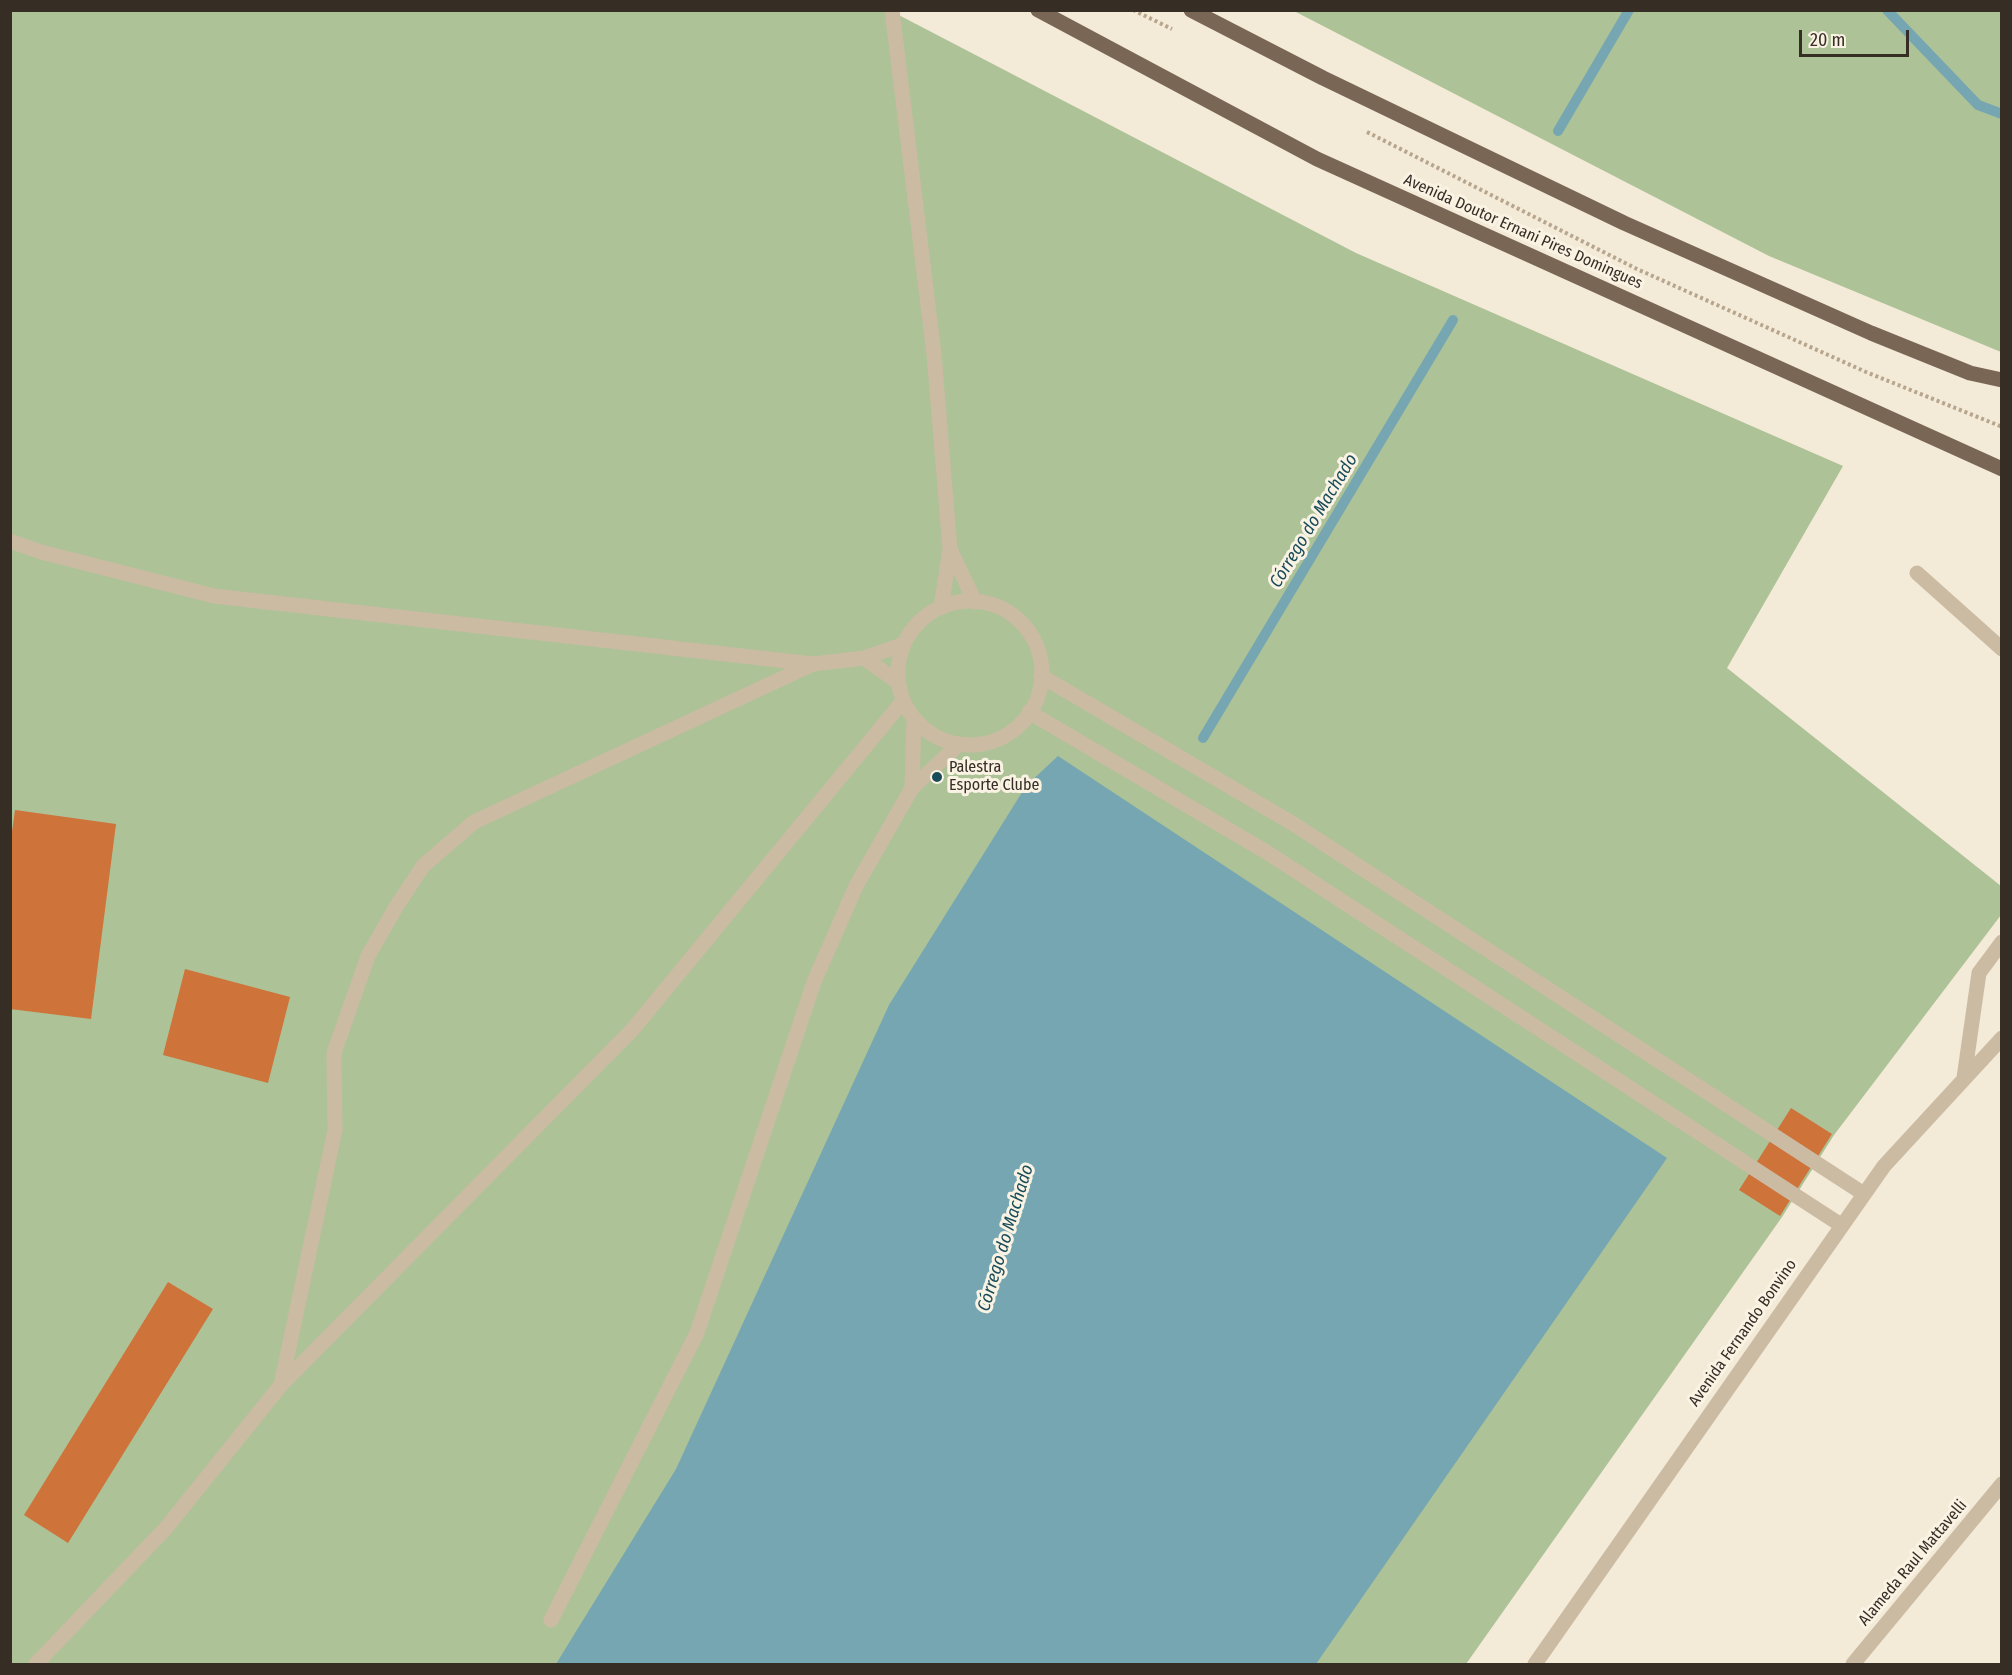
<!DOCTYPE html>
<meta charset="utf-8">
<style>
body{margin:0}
#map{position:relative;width:2012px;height:1675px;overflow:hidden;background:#f3ead7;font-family:"Fira Sans Condensed",sans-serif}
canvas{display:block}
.frame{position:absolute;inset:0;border:12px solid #362d25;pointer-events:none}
.scale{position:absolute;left:1799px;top:30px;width:110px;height:27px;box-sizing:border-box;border:3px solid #362d25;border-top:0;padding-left:8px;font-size:18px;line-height:21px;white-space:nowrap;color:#362d25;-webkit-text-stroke:4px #faf3e4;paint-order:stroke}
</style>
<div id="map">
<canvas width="2012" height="1675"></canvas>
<div class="frame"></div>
<div class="scale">20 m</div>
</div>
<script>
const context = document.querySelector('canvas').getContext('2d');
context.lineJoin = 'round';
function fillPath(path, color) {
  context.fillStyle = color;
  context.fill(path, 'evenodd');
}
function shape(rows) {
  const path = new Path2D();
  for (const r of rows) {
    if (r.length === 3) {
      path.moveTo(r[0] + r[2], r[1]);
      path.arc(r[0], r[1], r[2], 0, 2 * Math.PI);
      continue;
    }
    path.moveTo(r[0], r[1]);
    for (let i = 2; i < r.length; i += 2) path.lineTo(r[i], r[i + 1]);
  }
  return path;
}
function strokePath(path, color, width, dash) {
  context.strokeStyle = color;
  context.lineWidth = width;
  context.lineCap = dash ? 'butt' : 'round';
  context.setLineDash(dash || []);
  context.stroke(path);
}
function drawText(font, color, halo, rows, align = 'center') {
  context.font = font + ' "Fira Sans Condensed",sans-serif';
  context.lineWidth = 6;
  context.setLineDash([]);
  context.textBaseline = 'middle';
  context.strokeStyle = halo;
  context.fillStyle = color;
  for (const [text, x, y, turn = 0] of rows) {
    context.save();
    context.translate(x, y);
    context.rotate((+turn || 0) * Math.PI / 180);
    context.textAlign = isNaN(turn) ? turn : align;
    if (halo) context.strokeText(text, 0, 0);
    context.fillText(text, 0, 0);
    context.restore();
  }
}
const green = shape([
 [11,11,891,11,1356,253,1843,466,1727,668,2001,886,2001,915,1834,1135,1782,1217,1466,1664,11,1664],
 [1294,11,2001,11,2001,352,1769,256]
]);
const water = shape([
 [1058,756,1667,1158,1316,1664,556,1664,676,1469,889,1005,1026,786]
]);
const stream = shape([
 [1887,10,1978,105,2002,114],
 [1558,131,1629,10],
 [1203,738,1453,320]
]);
const building = shape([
 [15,810,116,824,91,1019,10,1009,10,846],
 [185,969,290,997,268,1083,163,1055],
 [1791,1108,1832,1134,1780,1216,1739,1190],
 [168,1282,213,1309,68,1543,24,1515]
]);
const path = shape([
 [1133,10,1172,29],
 [1367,132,1637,269,1866,372,2000,426,2002,423]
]);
const minor = shape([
 [892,10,934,354,950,549,941,608],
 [10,541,41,552,214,596,813,664,864,658,904,644],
 [950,549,975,602],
 [1917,573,2002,649],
 [970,673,72],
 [864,658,898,682],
 [1041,676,1292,823,1864,1194],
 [1029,712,1268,853,1841,1225],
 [912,788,914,719],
 [1964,1078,1979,973,2002,942],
 [281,1385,633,1029,903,701],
 [551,1620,697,1333,814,982,856,886,912,788,959,744],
 [36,1664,166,1528,281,1385,335,1130,334,1053,368,956,396,907,423,866,474,822,813,664],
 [1535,1664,1884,1166,2002,1038],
 [1853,1664,2002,1484]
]);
const major = shape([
 [1038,10,1317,159,2002,469],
 [1191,10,1323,78,1624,223,1871,333,1970,373,2002,380]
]);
const markers = [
 [937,777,6,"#184c5a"]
];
const streetNames = [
 ["Avenida Doutor Ernani Pires Domingues",1523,232,24],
 ["Avenida Fernando Bonvino",1743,1333,-55],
 ["Alameda Raul Mattavelli",1913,1563,-50]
];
const poiNames = [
 ["Palestra",949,768],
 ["Esporte Clube",949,786]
];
const waterNames = [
 ["Córrego do Machado",1314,521,-59],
 ["Córrego do Machado",1006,1238,-73]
];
fillPath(green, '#adc297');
fillPath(water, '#75a6b2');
strokePath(stream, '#75a6b2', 10);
fillPath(building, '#ce733a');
strokePath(path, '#b7a58d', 4, [3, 3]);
strokePath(minor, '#cbbba3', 15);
strokePath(major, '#796655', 15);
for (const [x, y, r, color] of markers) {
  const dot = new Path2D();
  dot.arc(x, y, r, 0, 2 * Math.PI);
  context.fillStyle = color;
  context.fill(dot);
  strokePath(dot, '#faf3e4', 2);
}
drawText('16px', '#362d25', '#faf3e4', streetNames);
drawText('16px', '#362d25', '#faf3e4', poiNames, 'left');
drawText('italic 18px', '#184c5a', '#faf3e4', waterNames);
</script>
